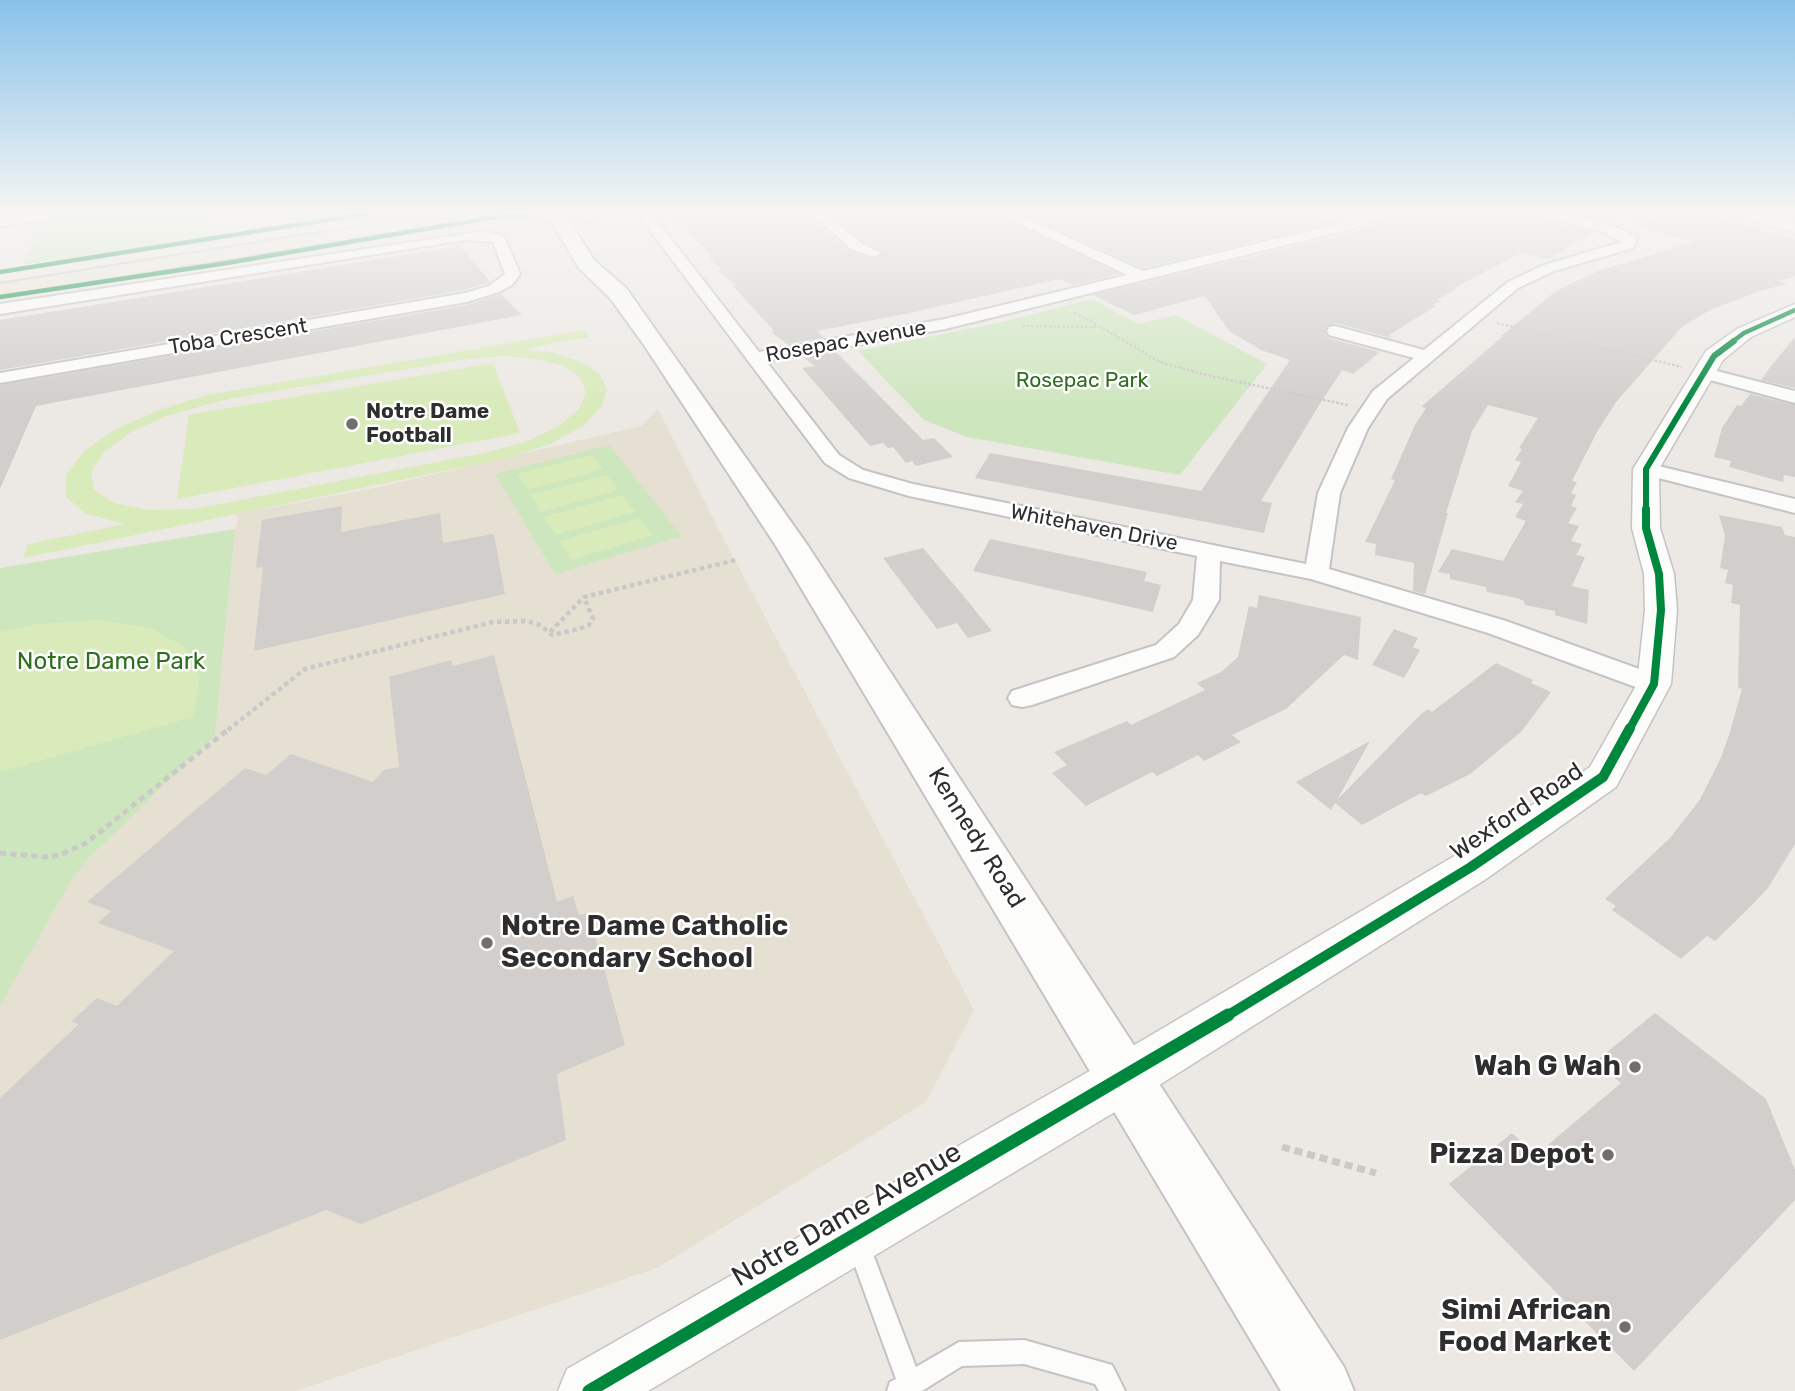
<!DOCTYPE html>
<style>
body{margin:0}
canvas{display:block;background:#ece8e4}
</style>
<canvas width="1795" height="1391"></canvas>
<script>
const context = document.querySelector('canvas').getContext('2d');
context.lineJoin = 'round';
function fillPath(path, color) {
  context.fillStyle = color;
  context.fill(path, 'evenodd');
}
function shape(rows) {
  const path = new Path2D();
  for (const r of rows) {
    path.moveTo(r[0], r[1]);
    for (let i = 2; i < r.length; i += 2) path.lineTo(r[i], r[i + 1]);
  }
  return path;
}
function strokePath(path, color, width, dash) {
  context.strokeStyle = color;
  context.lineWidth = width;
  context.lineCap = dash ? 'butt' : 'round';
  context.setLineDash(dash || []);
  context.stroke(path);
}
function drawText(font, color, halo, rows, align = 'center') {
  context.font = font + ' Rubik,sans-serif';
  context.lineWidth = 5;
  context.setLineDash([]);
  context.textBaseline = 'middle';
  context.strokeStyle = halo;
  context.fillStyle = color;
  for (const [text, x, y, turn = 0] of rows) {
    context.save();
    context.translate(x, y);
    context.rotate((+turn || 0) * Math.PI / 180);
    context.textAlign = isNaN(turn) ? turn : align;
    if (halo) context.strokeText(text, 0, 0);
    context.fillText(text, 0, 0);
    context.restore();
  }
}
const education = shape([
 [658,409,720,532,974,1010,926,1102,657,1268,296,1391,0,1391,0,1006,71,881,88,859,215,735,235,529,238,520,236,514,375,488,641,426]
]);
const green = shape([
 [113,213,209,213,210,237,22,265,43,223],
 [1092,299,1138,324,1176,315,1267,364,1180,475,967,437,924,420,858,351,998,323],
 [609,445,682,536,555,574,495,474],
 [235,529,215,735,88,859,71,881,0,1006,0,568]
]);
const pitch = shape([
 [585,330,589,337,525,349,555,353,582,362,600,374,607,390,601,407,583,426,552,443,511,457,24,558,28,544,125,524,87,514,66,497,66,475,84,451,116,429,159,410,207,395],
 [504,356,537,359,563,366,580,377,586,392,579,409,559,426,528,441,489,452,194,509,149,510,114,503,94,490,91,472,104,452,131,432,166,416,228,399,468,359],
 [493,363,520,433,177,499,189,415],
 [592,455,603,469,527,490,517,474],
 [607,475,618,490,541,512,530,495],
 [622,495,635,512,555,535,544,517],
 [640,518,653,535,571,560,559,541],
 [99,620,150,628,185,647,200,677,193,717,0,772,0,632,37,624]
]);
const building = shape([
 [667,213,798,213,799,224,815,221,849,251,873,259,883,252,862,241,834,217,856,213,996,213,1119,274,1073,285,1059,279,905,314,817,331,824,338,787,344,771,332,774,331,733,286,737,285,718,271,722,270,709,258,712,257,706,252,709,252,695,240,699,240],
 [1020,213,1310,213,1336,222,1143,268],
 [1393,213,1541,213,1543,219,1594,232,1549,259,1522,253,1515,256,1454,288,1456,289,1437,300,1441,301,1432,305,1436,306,1389,335,1391,338,1336,323,1327,326,1325,332,1328,338,1380,352,1353,374,1342,370,1321,402,1261,501,1272,503,1264,533,975,478,990,453,1201,491,1290,360,1261,350,1229,331,1205,296,1134,315,1093,295,1361,230],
 [1573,213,1628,213,1611,223],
 [1680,213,1702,213,1795,239,1795,276,1777,281,1787,284,1760,291,1710,310,1682,327,1616,402,1597,432,1572,481,1577,482,1571,493,1576,495,1571,506,1577,508,1568,523,1579,526,1571,541,1582,544,1576,555,1585,557,1572,586,1589,590,1587,624,1555,615,1555,611,1525,605,1524,601,1516,598,1487,592,1486,587,1450,579,1450,574,1438,572,1452,549,1503,561,1526,521,1515,517,1523,504,1515,502,1523,491,1508,486,1521,462,1515,460,1522,449,1519,448,1538,418,1488,405,1472,431,1446,513,1448,513,1425,594,1413,591,1414,563,1375,555,1376,544,1365,542,1395,480,1391,479,1415,425,1426,408,1421,407,1503,336,1501,336,1556,291,1598,271,1694,242,1630,224],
 [461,246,490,282,464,290,0,370,0,320],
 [501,294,522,315,36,406,0,489,0,385,467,305],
 [1795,337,1795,388,1761,380,1771,366],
 [835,351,923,440,934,438,953,457,916,466,912,461,906,463,893,447,888,448,883,443,870,446,802,368,815,366,803,357],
 [1750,394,1795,405,1795,477,1784,475,1783,482,1729,467,1731,461,1714,457,1722,428,1737,405,1741,406],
 [342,506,341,532,440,513,443,543,494,534,505,594,254,651,263,567,256,568,262,520],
 [1719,515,1782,527,1785,535,1795,537,1795,844,1768,888,1746,911,1715,941,1707,936,1681,959,1612,910,1616,906,1605,899,1670,838,1699,801,1720,760,1730,732,1742,689,1738,687,1740,605,1731,603,1733,585,1725,583,1728,570,1720,568,1725,536],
 [990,539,1147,572,1144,581,1161,585,1153,612,973,571],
 [923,548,961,593,992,631,968,638,957,623,937,629,883,558],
 [1259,595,1361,617,1358,660,1344,655,1286,709,1232,735,1241,742,1204,761,1198,755,1157,776,1152,772,1086,806,1052,773,1067,765,1054,752,1127,721,1131,725,1205,690,1197,683,1221,672,1238,657,1249,606,1257,608],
 [1394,629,1418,638,1413,647,1420,650,1404,678,1372,665],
 [494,655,557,902,573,896,579,915,589,913,625,1045,557,1074,566,1140,361,1224,326,1210,0,1340,0,1098,79,1024,71,1022,97,998,117,1006,174,951,98,923,111,911,87,902,245,768,266,775,291,754,373,782,384,770,399,767,389,677,451,660,453,666],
 [1496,663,1533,680,1531,683,1551,692,1521,732,1470,774,1426,796,1421,793,1362,825,1335,803,1331,810,1296,782,1370,741,1337,800,1421,714,1428,709,1432,712],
 [1655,1013,1766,1099,1795,1170,1795,1200,1634,1371,1449,1184,1512,1133,1536,1155,1621,1083,1595,1062]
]);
const pathFar3 = shape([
 [1074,313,1098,325],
 [1497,323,1682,367],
 [1022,326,1101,327,1160,362,1206,375,1348,405]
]);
const pathFar2 = shape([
 [550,632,584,597,736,560],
 [228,730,305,669,493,622,527,621,540,625,552,635,579,629,589,625,593,619,584,597]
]);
const pathFar1 = shape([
 [0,853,47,857,60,855,86,843,230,728]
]);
const path = shape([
 [1282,1147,1376,1173]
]);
const service = shape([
 [858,1233,866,1236,916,1367,959,1342,1024,1340,1112,1365,1125,1391,1099,1391,1095,1384,1024,1364,962,1366,922,1391,887,1391,890,1382,896,1379,847,1244,850,1236,858,1233]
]);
const minor = shape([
 [38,213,73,213,66,217,0,226,0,218,38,213],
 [637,213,651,213,759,352,945,319,1127,275,998,213,1014,213,1143,271,1342,223,1372,213,1390,213,1351,229,945,329,766,361,839,455,863,470,913,484,1306,564,1318,493,1348,428,1373,391,1414,358,1329,335,1327,331,1329,327,1335,326,1424,350,1508,282,1544,265,1622,242,1603,232,1544,216,1543,213,1563,213,1613,226,1635,236,1637,239,1633,248,1554,271,1518,288,1387,399,1368,428,1340,493,1329,569,1506,621,1664,678,1668,684,1664,690,1654,693,1644,690,1488,633,1311,579,1220,561,1219,600,1198,635,1174,657,1032,705,1022,707,1012,705,1008,698,1012,691,1156,645,1179,624,1193,600,1197,556,909,496,849,478,825,463,637,213],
 [811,213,825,213,861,243,881,253,874,257,851,249,811,213],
 [485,231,504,236,520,274,512,285,499,292,467,302,0,383,0,373,465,293,489,286,505,274,493,242,465,240,0,314,0,304,485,231],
 [1705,368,1795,391,1795,403,1699,377,1696,373,1699,369,1705,368],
 [1646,463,1795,499,1795,513,1639,473,1636,469,1639,465,1646,463]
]);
const tertiary = shape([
 [1731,213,1757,213,1795,223,1795,233,1733,216,1731,213],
 [1795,304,1795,317,1751,337,1723,360,1659,469,1660,528,1674,574,1677,610,1671,684,1616,787,1486,879,1145,1094,648,1391,558,1391,567,1369,1109,1060,1456,855,1590,767,1637,684,1645,610,1644,574,1632,528,1633,469,1706,351,1737,329,1795,304]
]);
const secondary = shape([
 [546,213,564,213,594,260,626,288,808,546,1344,1367,1354,1391,1281,1391,776,546,644,345,610,298,579,268,546,213]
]);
const primary = shape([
 [445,213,487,213,478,218,0,296,0,284,445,213],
 [514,213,555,213,565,215,568,219,559,224,517,217,514,213],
 [583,213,603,213,594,222,588,223,579,218,583,213]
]);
const cyclewayFar4 = shape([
 [0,272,371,213],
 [0,297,227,263,495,217,526,216],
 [1732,342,1744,333,1795,310]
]);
const cyclewayFar3 = shape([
 [1646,511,1646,469,1714,356,1734,341]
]);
const cyclewayFar2 = shape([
 [1629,730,1654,684,1661,610,1659,574,1646,528,1646,509]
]);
const cyclewayFar1 = shape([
 [1225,1017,1471,867,1603,777,1630,728]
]);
const cycleway = shape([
 [589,1391,1228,1015]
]);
const markers = [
 [352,424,7,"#706f6e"],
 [487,943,7,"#706f6e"],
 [1635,1067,7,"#706f6e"],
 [1608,1155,7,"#706f6e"],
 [1625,1327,7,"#706f6e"]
];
const farStreetnames = [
 ["Toba Crescent",238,337,-9],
 ["Rosepac Avenue",846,342,-10],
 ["Whitehaven Drive",1094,528,11]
];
const farParknames = [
 ["Rosepac Park",1082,381]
];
const farPoinames = [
 ["Notre Dame",366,412],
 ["Football",366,436]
];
const parkNames = [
 ["Notre Dame Park",111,662]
];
const streetNames = [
 ["Wexford Road",1517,812,-34],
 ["Kennedy Road",976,838,58]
];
const nearPoinames = [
 ["Notre Dame Catholic",501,927,"left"],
 ["Secondary School",501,959,"left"],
 ["Wah G Wah",1621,1067],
 ["Pizza Depot",1594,1155],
 ["Simi African",1611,1311],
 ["Food Market",1611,1343]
];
const nearStreetnames = [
 ["Notre Dame Avenue",847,1215,-30]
];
fillPath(education, '#e6e0d3');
fillPath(green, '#cee6be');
fillPath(pitch, '#d9eabb');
fillPath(building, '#d1cecb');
strokePath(service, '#c5c4c5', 4);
strokePath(minor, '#c5c4c5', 4);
strokePath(tertiary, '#c5c4c5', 3);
strokePath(secondary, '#c5c4c5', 4);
strokePath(primary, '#c6c5c4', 4);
strokePath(pathFar3, '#c9c9c8', 2.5, [2.5, 2]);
strokePath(pathFar2, '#c9c9c8', 4.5, [4.5, 3.5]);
strokePath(pathFar1, '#c9c9c8', 5, [6, 4.5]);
strokePath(path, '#c9c9c8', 7, [8, 5]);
fillPath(service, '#fcfcfb');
fillPath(minor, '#fcfcfb');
fillPath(tertiary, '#fcfcfb');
fillPath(secondary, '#fcfcfb');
fillPath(primary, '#e8e4d6');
strokePath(cyclewayFar4, '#00873e', 4.5);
strokePath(cyclewayFar3, '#00873e', 6);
strokePath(cyclewayFar2, '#00873e', 8);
strokePath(cyclewayFar1, '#00873e', 10);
strokePath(cycleway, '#00873e', 13);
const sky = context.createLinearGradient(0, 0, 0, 408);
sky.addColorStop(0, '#88c2ea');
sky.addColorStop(0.52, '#f6f5f3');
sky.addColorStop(1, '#f6f5f300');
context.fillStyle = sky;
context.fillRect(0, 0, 1795, 408);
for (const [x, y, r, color] of markers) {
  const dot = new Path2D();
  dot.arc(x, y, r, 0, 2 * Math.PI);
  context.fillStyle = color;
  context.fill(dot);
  strokePath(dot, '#fff', 2.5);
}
drawText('21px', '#2e2e2e', '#fff', farStreetnames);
drawText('21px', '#2c6e1b', '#fff', farParknames);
drawText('bold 21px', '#2e2e2e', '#fff', farPoinames, 'left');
drawText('24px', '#2c6e1b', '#fff', parkNames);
drawText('24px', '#2e2e2e', '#fff', streetNames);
drawText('bold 28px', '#2e2e2e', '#fff', nearPoinames, 'right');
drawText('28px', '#2e2e2e', '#fff', nearStreetnames);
</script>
